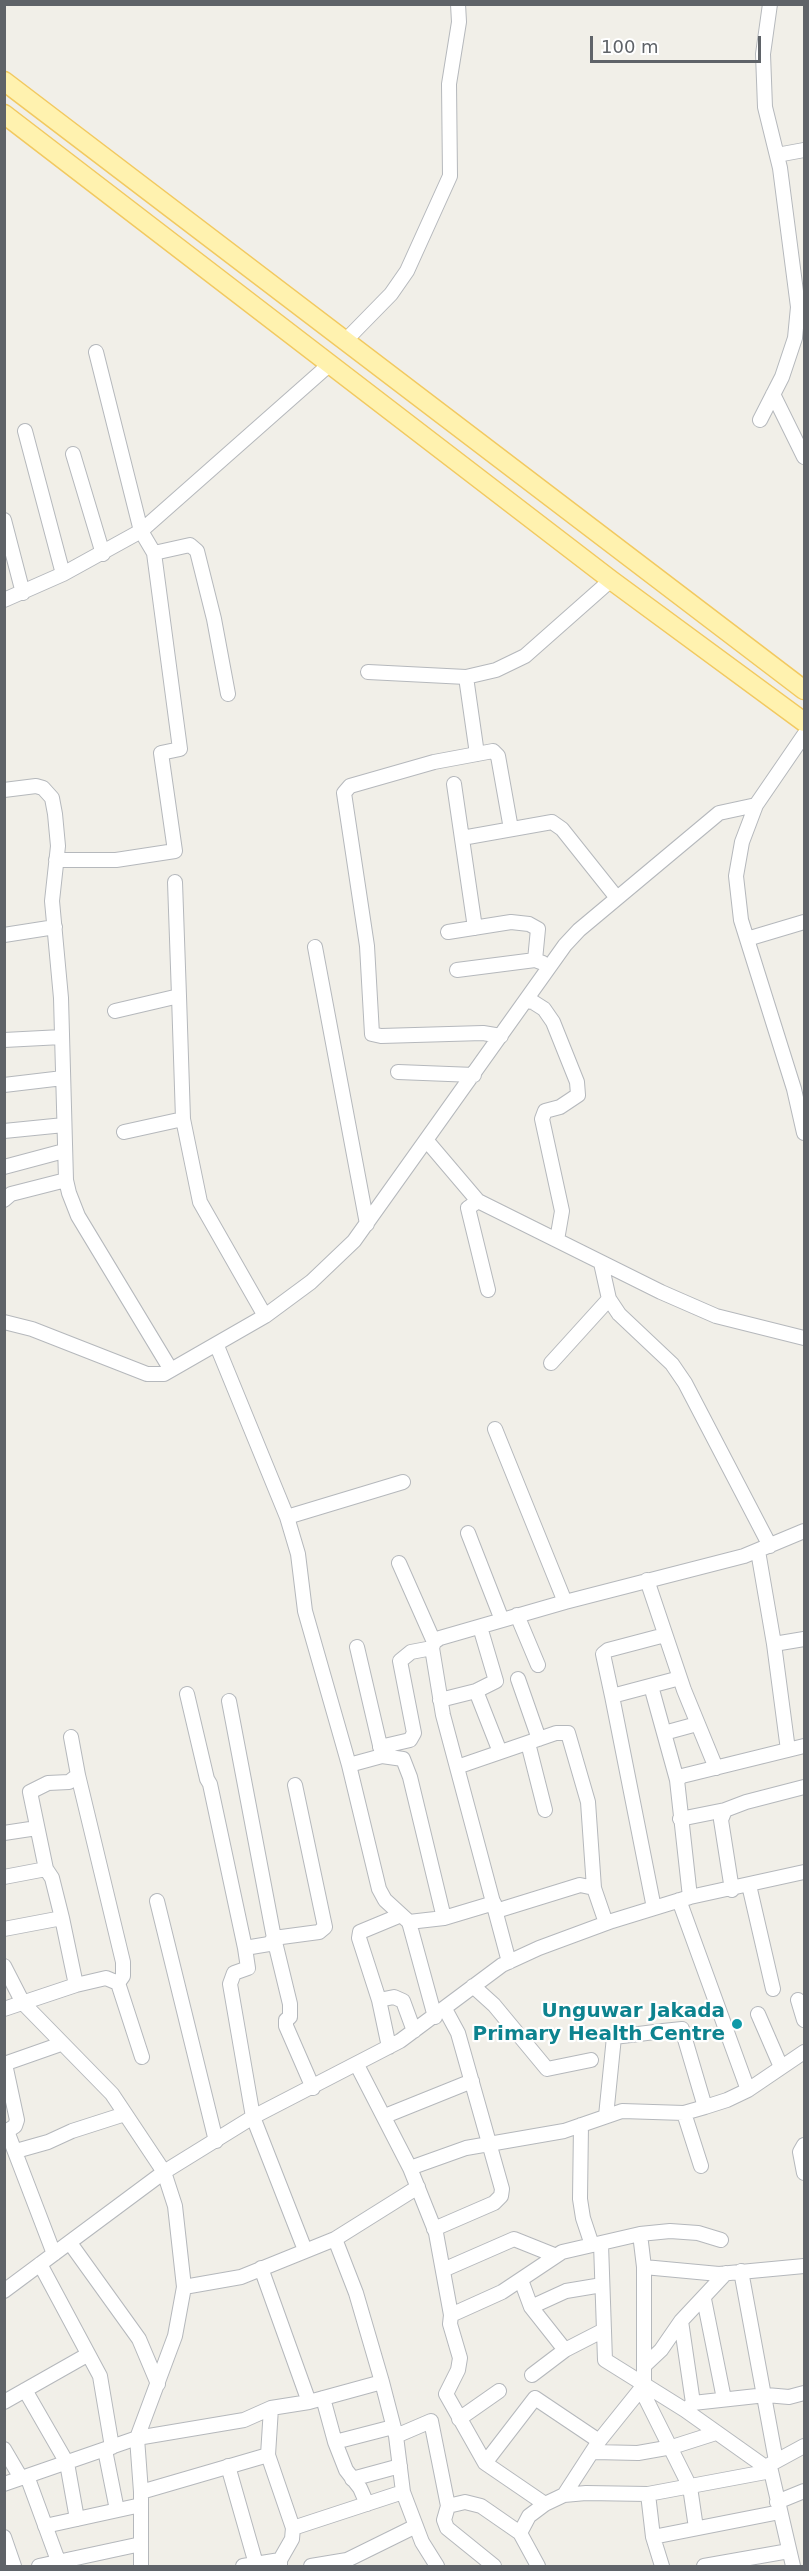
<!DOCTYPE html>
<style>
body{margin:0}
#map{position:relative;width:809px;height:2571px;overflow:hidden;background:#f1efe8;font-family:"DejaVu Sans",sans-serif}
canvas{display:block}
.frame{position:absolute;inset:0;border:6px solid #5f6368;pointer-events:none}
.scale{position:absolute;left:590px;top:36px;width:171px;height:27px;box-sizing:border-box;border:3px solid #5f6368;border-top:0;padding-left:8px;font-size:18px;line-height:21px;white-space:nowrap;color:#5f6368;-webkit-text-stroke:4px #fff;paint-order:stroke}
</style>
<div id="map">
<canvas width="809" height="2571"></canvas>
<div class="frame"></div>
<div class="scale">100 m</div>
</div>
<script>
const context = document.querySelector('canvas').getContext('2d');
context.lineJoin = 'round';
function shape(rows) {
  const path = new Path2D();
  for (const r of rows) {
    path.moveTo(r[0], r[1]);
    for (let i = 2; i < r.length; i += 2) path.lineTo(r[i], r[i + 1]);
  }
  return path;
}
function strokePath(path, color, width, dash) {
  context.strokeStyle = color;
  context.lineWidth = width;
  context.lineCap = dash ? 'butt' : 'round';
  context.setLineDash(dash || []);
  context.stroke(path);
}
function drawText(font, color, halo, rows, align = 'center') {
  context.font = font + ' "DejaVu Sans",sans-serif';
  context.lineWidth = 4.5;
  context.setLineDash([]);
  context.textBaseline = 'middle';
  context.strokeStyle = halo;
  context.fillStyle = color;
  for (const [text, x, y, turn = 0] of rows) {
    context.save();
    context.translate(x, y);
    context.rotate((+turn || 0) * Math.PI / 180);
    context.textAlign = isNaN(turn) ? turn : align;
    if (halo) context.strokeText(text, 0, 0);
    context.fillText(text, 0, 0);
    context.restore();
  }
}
const minor = shape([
 [777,155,804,150],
 [345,341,391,294,407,271,450,176,449,84,459,22,458,4],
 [773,394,804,457],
 [760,420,782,377,795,338,798,307,780,168,765,107,763,54,770,4],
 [25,431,63,574],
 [73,454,103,554],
 [4,520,23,593],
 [154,553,190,545,197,551,214,619,228,694],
 [4,600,63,574,141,531,330,364],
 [368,672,466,677,496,670,525,656,611,580],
 [466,677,477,754],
 [804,735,756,805,742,842,736,876,741,920,794,1089,804,1133],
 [454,784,475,928],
 [4,790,36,786,43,788,52,798,55,814,58,846,52,901,61,998,66,1180,69,1193,78,1216,171,1370],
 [462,838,552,822,562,829,617,898],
 [56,860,116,860,175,851,161,753,180,749,154,553,141,531,96,352],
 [175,882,179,996],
 [448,932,511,922,529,924,538,929,535,960],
 [4,935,55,927],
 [747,939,804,922],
 [315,947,367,1224],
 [457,970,535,960,543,963],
 [526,1001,533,1002,544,1009,553,1022,577,1082,578,1095,560,1107,545,1111,542,1119,562,1211,557,1240],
 [115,1011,179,996,183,1119],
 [501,1036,483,1033,381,1036,372,1034,367,946,344,793,350,786,434,762,493,751,498,756,511,829],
 [4,1040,62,1037],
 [398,1072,474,1075],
 [4,1085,63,1078],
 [4,1131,64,1125],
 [124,1132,183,1119,200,1202,265,1316],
 [427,1141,478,1201],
 [4,1167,64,1151],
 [4,1200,11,1194,66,1180],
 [601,1263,609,1299,619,1314,672,1364,685,1383,770,1546],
 [488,1290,468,1208,478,1201,661,1292,716,1316,804,1338],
 [4,1322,32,1329,147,1374,164,1374,265,1316,311,1282,354,1241,565,945,579,930,719,813,756,805],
 [217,1346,287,1517,298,1554,305,1611,349,1765,379,1889,385,1900,409,1922,444,1918,494,1903],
 [551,1363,609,1299],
 [495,1429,565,1602],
 [287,1517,403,1482],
 [468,1533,502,1620],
 [758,1551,774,1644,788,1750],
 [399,1563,434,1642,432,1648,443,1715,509,1962],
 [647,1580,684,1690,716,1768],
 [517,1615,538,1665],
 [434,1642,440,1638,565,1602,744,1556,804,1531],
 [774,1644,804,1639],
 [357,1647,382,1754],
 [518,1679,539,1739],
 [651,1686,677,1780,690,1897],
 [476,1691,496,1681,480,1627],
 [187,1694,207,1779,210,1784,245,1948,248,1968,234,1973,230,1984,253,2117,305,2250],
 [612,1696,603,1654,608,1650,665,1635],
 [440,1700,476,1691,500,1752],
 [229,1701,274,1938,269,1944,245,1948],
 [664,1733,697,1724],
 [528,1743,545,1810],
 [380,1747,410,1740,414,1733,400,1661,411,1652,432,1648],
 [349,1765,382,1756,403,1759,410,1777,444,1918],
 [457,1767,556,1733,568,1733,588,1802,594,1888],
 [78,1775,123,1962,123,1976,118,1983,142,2057],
 [677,1780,682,1776,804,1746],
 [295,1785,325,1927,319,1932,274,1938,290,2004,290,2017,286,2020,286,2026,313,2088],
 [680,1819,725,1810],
 [4,1833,37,1828],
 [4,1877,46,1869],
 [749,1885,773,1989],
 [732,1890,721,1820,725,1810,746,1802,804,1787],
 [679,1900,748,2090],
 [157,1901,216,2141],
 [654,1908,612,1696,680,1678],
 [496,1911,580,1885,594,1888,606,1923],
 [409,1922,435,2017],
 [4,1929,62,1918],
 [4,1966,23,2003,112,2094,164,2172,175,2206,184,2287,175,2336,137,2438,141,2492,141,2566],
 [76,1985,106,1978,118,1983],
 [473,1986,494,2005,547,2069,591,2060],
 [379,2000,394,1997,403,2001,414,2031],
 [798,2000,804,2020],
 [4,2009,76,1985,62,1918,52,1878,46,1869,30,1792,48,1783,69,1782,78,1775,71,1737],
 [758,2014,781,2067],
 [389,2047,379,2000,359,1938,360,1932,401,1915],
 [4,2064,61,2044],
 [357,2065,410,2168,436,2233,451,2315,450,2324,460,2358,458,2370,446,2394,485,2463,545,2504],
 [684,2113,701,2166],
 [385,2116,472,2081],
 [606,2116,614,2037,663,2031,682,2029,705,2107],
 [581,2125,580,2199,583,2218,592,2245],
 [7,2131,54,2254],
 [4,2133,15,2126,17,2120,5,2064],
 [804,2145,800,2152,804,2173],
 [16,2151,48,2142,72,2131,125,2114],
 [410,2168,466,2148,564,2131,622,2111,684,2113,705,2107,727,2100,748,2090,804,2052],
 [434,2229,494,2203,501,2196,502,2189,458,2033,445,2009],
 [335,2239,356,2293,382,2382,396,2436,403,2492,422,2542,437,2566],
 [70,2243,139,2339,158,2384],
 [601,2244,605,2360,685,2410,771,2471,793,2566],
 [40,2264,100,2376,112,2447],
 [644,2267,719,2274,804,2266],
 [261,2268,309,2402],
 [443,2270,514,2239,554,2255],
 [741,2271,776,2461],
 [521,2280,531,2307,565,2350],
 [184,2287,241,2277,335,2239,418,2187],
 [4,2291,164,2172,253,2117,400,2041,502,1965,539,1948,612,1921,690,1897,804,1872],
 [704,2299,724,2399],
 [531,2307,566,2291,602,2285],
 [451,2315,502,2292,562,2252,640,2234,670,2231,698,2233,721,2240],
 [681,2321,693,2403,687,2409],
 [644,2366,661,2350,681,2321,726,2273],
 [532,2375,565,2350,604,2330],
 [641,2389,690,2487,696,2528],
 [25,2390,67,2463,77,2519],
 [323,2398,335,2442,393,2427],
 [4,2402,87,2355],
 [693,2403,766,2395,789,2397,804,2393],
 [271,2408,268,2455,293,2528,292,2539,280,2560,280,2566],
 [459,2419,499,2391],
 [396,2436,431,2421,448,2506,444,2520,447,2528,494,2566],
 [335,2442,346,2470,360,2488,367,2504],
 [4,2449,21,2478],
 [105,2450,117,2510],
 [594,2452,638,2453,672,2447,716,2433],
 [485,2463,535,2398,599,2441],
 [769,2465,804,2446],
 [228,2466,256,2564],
 [27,2476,60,2566],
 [352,2479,400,2466],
 [4,2484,137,2438,244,2420,271,2408,309,2402,382,2382],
 [141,2492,268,2455],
 [648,2494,653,2537,662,2566],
 [564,2495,599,2441,644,2385,644,2267,640,2234],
 [777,2502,804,2491],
 [448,2506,465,2502,481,2506,520,2533,538,2566],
 [45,2526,141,2505],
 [293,2528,403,2492],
 [520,2533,529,2516,545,2504,564,2495,586,2493,648,2494,771,2471],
 [4,2537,14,2566],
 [653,2537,780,2512],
 [39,2566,141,2544],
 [243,2566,280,2560],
 [311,2566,347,2560,416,2526],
 [704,2566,789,2551]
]);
const major = shape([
 [4,81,804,690],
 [4,114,611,580,804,722]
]);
const markers = [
 [737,2024,6,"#0f9aa8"]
];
const cultureNames = [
 ["Unguwar Jakada",725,2012],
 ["Primary Health Centre",725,2035]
];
strokePath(minor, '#b5b8bc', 16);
strokePath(major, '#f2c960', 21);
strokePath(minor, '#fff', 14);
strokePath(major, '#fff2af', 18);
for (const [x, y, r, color] of markers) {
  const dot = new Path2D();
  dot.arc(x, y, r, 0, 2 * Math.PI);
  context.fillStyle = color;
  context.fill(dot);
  strokePath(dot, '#fff', 2);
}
drawText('bold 20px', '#0d838f', '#fff', cultureNames, 'right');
</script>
